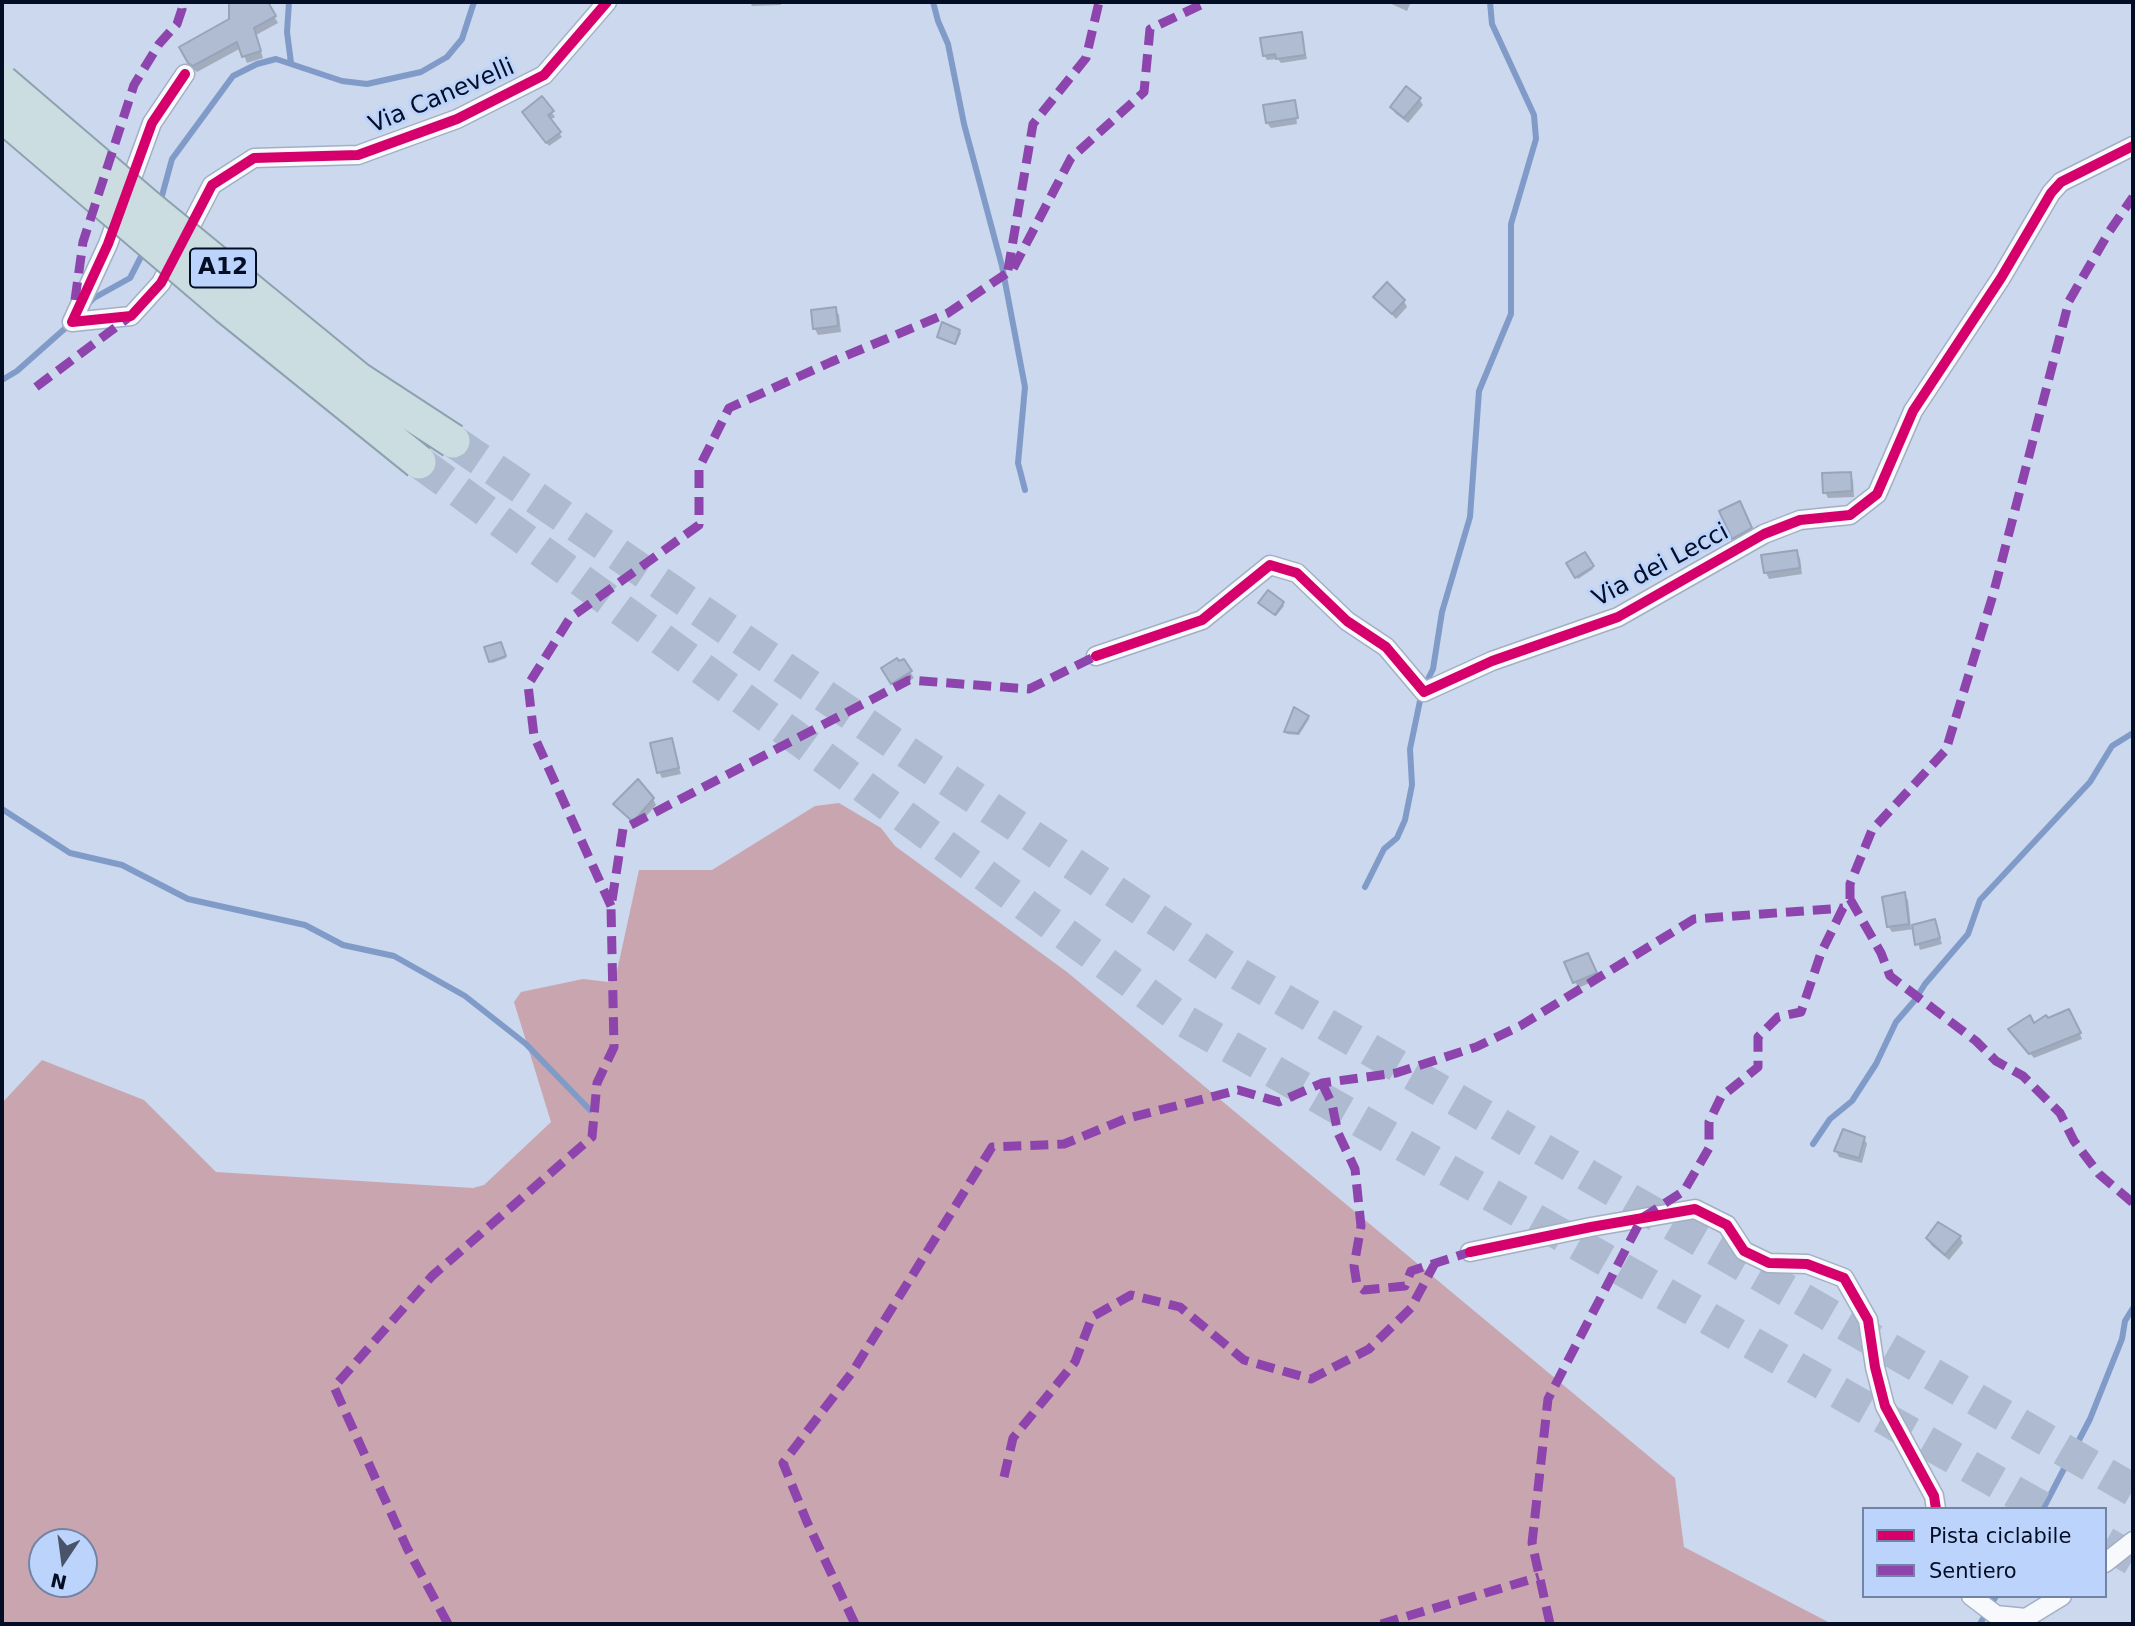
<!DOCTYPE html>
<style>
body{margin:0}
#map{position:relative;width:2135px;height:1626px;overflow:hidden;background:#cbd8ed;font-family:"DejaVu Sans",sans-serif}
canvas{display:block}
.frame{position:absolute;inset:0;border:4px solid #030d24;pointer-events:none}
.legend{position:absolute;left:1862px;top:1507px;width:245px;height:91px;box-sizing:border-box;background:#bcd4fc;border:2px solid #7284a6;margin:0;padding:9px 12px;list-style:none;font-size:21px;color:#030d24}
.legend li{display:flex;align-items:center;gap:14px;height:35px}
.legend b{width:35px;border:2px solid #7284a6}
.north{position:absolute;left:28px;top:1528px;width:70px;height:70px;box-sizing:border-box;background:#bcd4fc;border:2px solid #7284a6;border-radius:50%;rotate:193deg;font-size:19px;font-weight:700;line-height:28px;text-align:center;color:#030d24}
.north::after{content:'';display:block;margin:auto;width:24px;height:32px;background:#49546a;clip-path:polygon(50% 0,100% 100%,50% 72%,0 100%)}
</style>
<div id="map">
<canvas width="2135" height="1626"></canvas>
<div class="frame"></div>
<ul class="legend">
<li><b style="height:9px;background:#d6006c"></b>Pista ciclabile</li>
<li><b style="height:9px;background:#8e44ad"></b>Sentiero</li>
</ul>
<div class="north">N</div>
</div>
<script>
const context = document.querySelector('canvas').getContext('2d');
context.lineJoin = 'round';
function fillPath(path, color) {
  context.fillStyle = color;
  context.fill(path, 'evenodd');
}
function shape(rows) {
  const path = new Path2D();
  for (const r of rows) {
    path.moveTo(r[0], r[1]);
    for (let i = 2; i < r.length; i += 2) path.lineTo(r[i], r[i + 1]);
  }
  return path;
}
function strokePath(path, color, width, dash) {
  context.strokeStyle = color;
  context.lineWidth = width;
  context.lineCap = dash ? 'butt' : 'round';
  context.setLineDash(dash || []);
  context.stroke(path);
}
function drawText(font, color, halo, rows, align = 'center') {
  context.font = font + ' "DejaVu Sans",sans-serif';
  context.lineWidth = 6;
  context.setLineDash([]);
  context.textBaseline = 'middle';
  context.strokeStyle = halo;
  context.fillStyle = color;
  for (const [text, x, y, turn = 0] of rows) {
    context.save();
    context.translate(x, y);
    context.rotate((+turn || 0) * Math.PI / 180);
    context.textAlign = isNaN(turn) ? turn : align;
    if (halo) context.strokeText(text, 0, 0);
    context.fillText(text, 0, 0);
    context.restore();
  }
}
const forest = shape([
 [839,803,881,828,895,846,1067,972,1675,1478,1684,1547,1832,1624,2,1624,2,1103,42,1060,144,1100,216,1172,473,1188,484,1185,551,1122,514,1002,521,992,583,979,609,982,617,971,639,870,712,870,815,806],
 [42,1542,84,1542,84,1584,42,1584]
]);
const shadow = shape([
 [231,2,256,2,256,6,266,2,278,23,256,35,263,58,247,63,241,48,197,72,193,69,181,48,231,20],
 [750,2,781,2,781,5,752,6],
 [1387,2,1411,2,1407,11],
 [1301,34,1307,59,1281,63,1278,59,1267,60,1264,55],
 [542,99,555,117,550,120,562,137,549,146,527,116],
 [1419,99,1423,105,1408,123,1395,113,1392,107],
 [1294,102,1297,124,1271,128,1267,123],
 [1376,297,1404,301,1407,307,1396,319],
 [835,309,839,315,841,332,818,335,815,329,813,311],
 [959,331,961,333,956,345,939,337],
 [1850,474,1853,480,1854,497,1828,498,1825,492],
 [1742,508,1753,533,1736,543,1721,512],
 [1796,552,1800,558,1802,574,1769,579,1766,573,1763,556],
 [1585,555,1593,569,1578,579,1569,564],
 [1283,603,1284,606,1276,616,1262,605],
 [501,646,506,658,492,663,490,661],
 [903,661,914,678,896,689,883,669],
 [1308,717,1309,719,1299,735,1287,734,1285,731],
 [671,740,681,774,662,778,659,772],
 [653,799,656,805,637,827,615,804],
 [1904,894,1908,900,1911,928,1935,921,1942,944,1920,950,1914,929,1892,932,1888,926],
 [1591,961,1599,979,1578,988,1567,963],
 [2072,1016,2082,1039,2034,1058,2014,1035,2033,1025],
 [1864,1138,1867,1144,1862,1163,1839,1157,1836,1151],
 [1960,1237,1963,1243,1949,1260,1931,1245,1928,1239]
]);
const stream = shape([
 [289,2,287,32,291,63],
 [933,2,938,21,948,44,964,124,1002,266,1025,387,1018,463,1025,490],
 [160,203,172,159,233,76,257,64,276,59,342,81,367,84,421,72,447,57,462,39,474,2],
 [87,305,94,298,130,278,145,249],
 [2,380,17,371,70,324],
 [2,809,70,853,122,865,188,899,305,925,343,945,394,956,465,996,526,1044,590,1110],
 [1365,887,1384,849,1397,838,1405,820,1412,785,1410,749,1422,691,1433,669,1442,612,1470,517,1479,391,1511,314,1511,224,1536,139,1534,115,1492,24,1490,2],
 [1813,1144,1830,1119,1852,1101,1876,1064,1896,1022,1915,1000,1925,984,1968,934,1980,900,2090,782,2112,746,2133,733],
 [2043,1509,2090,1419,2122,1339,2125,1321,2133,1308],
 [1980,1624,1996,1596]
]);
const building = shape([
 [229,2,268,2,276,16,254,28,261,51,242,57,237,42,193,66,188,63,179,47,229,19,229,2],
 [1302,32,1305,55,1276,59,1275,54,1263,56,1260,38,1302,32],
 [1406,86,1421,98,1404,118,1390,107,1406,86],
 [542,96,554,111,548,115,561,132,546,143,522,112,542,96],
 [1295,100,1298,118,1266,123,1263,105,1295,100],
 [1387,282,1405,300,1392,314,1373,297,1387,282],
 [836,307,838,326,813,329,811,310,836,307],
 [942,322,960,330,955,344,937,337,942,322],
 [1851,472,1852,491,1823,493,1822,473,1851,472],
 [1740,501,1752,528,1732,539,1719,511,1740,501],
 [1797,550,1800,568,1764,573,1761,555,1797,550],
 [1585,552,1594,566,1575,578,1566,563,1585,552],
 [1268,590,1284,602,1275,615,1258,603,1268,590],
 [501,642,506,656,489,662,484,647,501,642],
 [897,658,899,661,904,659,912,671,891,684,881,668,897,658],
 [1294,707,1309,716,1298,733,1284,732,1294,707],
 [672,738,679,768,657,773,650,743,672,738],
 [638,779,654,798,633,822,613,804,638,779],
 [1905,892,1909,924,1887,927,1882,897,1905,892],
 [1935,919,1940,938,1915,945,1912,925,1935,919],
 [1588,953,1597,973,1573,983,1564,962,1588,953],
 [2069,1009,2081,1033,2029,1054,2008,1029,2030,1015,2034,1023,2046,1015,2048,1018,2069,1009],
 [1843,1129,1865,1137,1859,1158,1834,1151,1843,1129],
 [1938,1222,1961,1236,1945,1255,1926,1238,1938,1222]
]);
const highwayTunnel = shape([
 [453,441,902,749,1230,969,2133,1490],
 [419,462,1183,1020,2044,1509],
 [2105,1543,2133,1559]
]);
const street = shape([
 [185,74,152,123,108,244,72,322,131,316,161,283,212,185,254,158,358,155,457,119,544,75,607,2],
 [1096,656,1202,620,1270,565,1297,573,1347,621,1386,647,1424,692,1492,661,1618,617,1764,534,1800,520,1850,515,1877,494,1913,411,2001,278,2051,193,2061,182,2133,146],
 [1470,1252,1591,1227,1695,1209,1727,1225,1744,1251,1769,1263,1807,1264,1844,1278,1868,1320,1875,1367,1885,1406,1934,1496,1936,1509],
 [2105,1563,2133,1541],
 [1971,1596,1996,1615,2026,1618,2062,1596]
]);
const highwayBridge = shape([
 [2,82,148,207,358,379,453,441],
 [2,115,227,307,419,462]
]);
const quiet = shape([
 [1008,270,1033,124,1086,58,1099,2],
 [75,300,83,242,134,85,159,44,177,24,182,9,181,2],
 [36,387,128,318],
 [1850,899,1850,884,1872,830,1946,750,1993,595,2069,301,2109,232,2133,197],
 [1850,899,1881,953,1890,976,1976,1041,1996,1061,2023,1076,2060,1113,2074,1141,2099,1174,2133,1203],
 [611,906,534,736,528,685,570,618,699,525,699,468,729,408,831,362,948,313,1013,269,1071,158,1144,92,1150,29,1207,2],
 [1322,1083,1332,1104,1338,1133,1355,1169,1361,1226,1354,1266,1357,1285,1364,1290,1405,1286,1411,1271,1470,1252],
 [1004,1477,1013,1438,1075,1362,1092,1317,1131,1295,1180,1307,1244,1360,1311,1379,1369,1349,1411,1308,1434,1265],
 [448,1624,407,1548,334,1387,432,1276,592,1137,597,1083,614,1047,611,907,623,829,909,680,1029,689,1096,656],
 [855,1624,807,1522,783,1463,853,1371,992,1147,1064,1144,1125,1119,1238,1090,1279,1102,1322,1083,1396,1073,1476,1047,1520,1026,1694,919,1843,908],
 [1381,1624,1539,1577],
 [1550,1624,1532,1543,1548,1399,1642,1218,1684,1191,1709,1148,1709,1122,1721,1097,1758,1067,1758,1037,1778,1017,1801,1012,1821,953,1843,908,1850,899]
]);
const cycleway = shape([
 [185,74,152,123,108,244,72,322,131,316,161,283,212,185,254,158,358,155,457,119,544,75,607,2],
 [1096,656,1202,620,1270,565,1297,573,1347,621,1386,647,1424,692,1492,661,1618,617,1764,534,1800,520,1850,515,1877,494,1913,411,2001,278,2051,193,2061,182,2133,146],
 [1470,1252,1591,1227,1695,1209,1727,1225,1744,1251,1769,1263,1807,1264,1844,1278,1868,1320,1875,1367,1885,1406,1934,1496,1936,1509]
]);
const shields = [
 [223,268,66]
];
const shieldNames = [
 ["A12",223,268]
];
const streetNames = [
 ["Via Canevelli",442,97,-23],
 ["Via dei Lecci",1661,566,-28]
];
fillPath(forest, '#c9a6af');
fillPath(shadow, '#0003');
strokePath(stream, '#819bc9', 6);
fillPath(building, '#b0bcd2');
strokePath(building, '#98a4b9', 2);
strokePath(highwayTunnel, '#adbacf', 33, [33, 17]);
strokePath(street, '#a3afc4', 21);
strokePath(street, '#f7f9fc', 18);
strokePath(highwayBridge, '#8ca2ae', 37, []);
strokePath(highwayBridge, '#ccdde1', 33);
strokePath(quiet, '#8e44ad', 9, [18, 9]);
strokePath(cycleway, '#d6006c', 10);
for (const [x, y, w] of shields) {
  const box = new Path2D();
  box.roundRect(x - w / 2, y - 19.5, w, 39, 5);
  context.fillStyle = '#bcd4fc';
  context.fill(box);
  strokePath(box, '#030d24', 2);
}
drawText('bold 23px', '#030d24', null, shieldNames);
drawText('24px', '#030d24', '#bcd4fc', streetNames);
</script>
